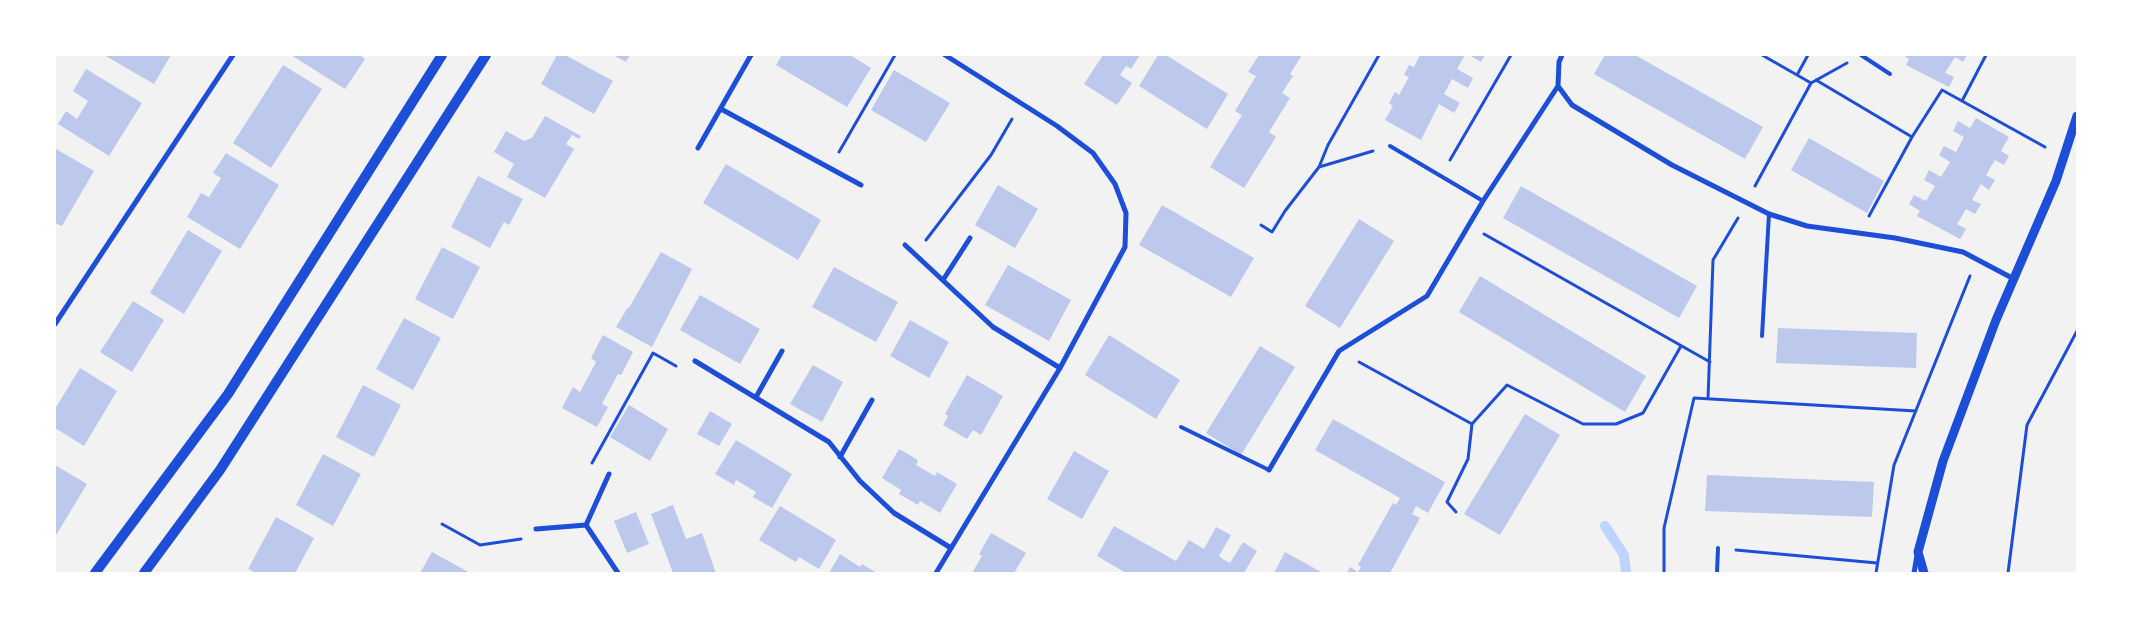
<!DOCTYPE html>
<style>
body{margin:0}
#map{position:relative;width:2132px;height:628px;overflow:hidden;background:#f2f2f2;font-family:"Space Grotesk",sans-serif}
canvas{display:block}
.frame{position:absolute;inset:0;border:56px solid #fff;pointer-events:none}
</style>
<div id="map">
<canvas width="2132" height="628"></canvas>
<div class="frame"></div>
</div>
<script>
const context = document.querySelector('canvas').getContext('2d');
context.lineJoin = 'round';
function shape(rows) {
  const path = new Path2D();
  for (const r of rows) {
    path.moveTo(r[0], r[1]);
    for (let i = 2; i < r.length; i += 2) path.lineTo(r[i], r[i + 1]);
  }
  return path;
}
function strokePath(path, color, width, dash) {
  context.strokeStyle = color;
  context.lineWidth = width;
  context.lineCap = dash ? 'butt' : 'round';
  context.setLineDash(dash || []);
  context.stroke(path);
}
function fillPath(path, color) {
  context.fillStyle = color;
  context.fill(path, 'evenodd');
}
const stream = shape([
 [1605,526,1624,555,1626,573]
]);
const building = shape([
 [104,55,171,55,154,84],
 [291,55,359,55,365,59,345,89],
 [557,55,565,55,613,81,594,114,541,84],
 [613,55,630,55,626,62],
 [782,55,850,55,871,68,847,107,776,65],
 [1103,55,1140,55,1131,69,1126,66,1120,75,1132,83,1117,105,1084,84],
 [1158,55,1166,55,1228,94,1207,129,1139,86],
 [1259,55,1302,55,1290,74,1293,76,1282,93,1290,98,1269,132,1276,137,1244,188,1210,167,1242,115,1235,111,1256,76,1248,72],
 [1420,55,1465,55,1457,69,1473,78,1468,88,1452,79,1444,94,1460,103,1454,113,1439,104,1421,140,1385,120,1393,106,1389,103,1395,92,1399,95,1409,77,1404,75,1409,65,1414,67],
 [1469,55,1485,55,1481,62],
 [1605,55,1635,55,1763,127,1745,159,1594,74],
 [1903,55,1967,55,1963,62,1955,57,1945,73,1954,77,1949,87,1906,65,1909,59],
 [283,65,322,89,271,168,233,143],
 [86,69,142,103,109,156,58,124,66,111,77,119,88,101,73,91],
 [894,70,950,103,926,142,871,110],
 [545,116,581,136,579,139,572,135,566,144,574,149,545,198,507,177,514,164,494,152,506,131,524,141,532,138],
 [1976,118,2009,137,2001,151,2009,156,2004,165,1995,160,1986,175,1995,180,1989,190,1981,184,1972,200,1981,204,1975,214,1966,209,1957,224,1966,229,1960,239,1917,216,1920,211,1909,204,1914,195,1926,201,1935,186,1924,180,1929,170,1941,177,1950,162,1939,155,1944,146,1956,152,1964,137,1953,131,1958,121,1970,128],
 [1809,138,1884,181,1867,213,1791,170],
 [56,149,94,171,62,226,55,223],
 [226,153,279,185,240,249,187,217,201,193,209,197,221,178,213,173],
 [726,164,821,220,798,260,703,203],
 [478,176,523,199,509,225,504,222,490,248,451,227],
 [998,185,1038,209,1015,248,975,225],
 [1521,186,1697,286,1679,318,1503,218],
 [1162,205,1254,258,1231,297,1139,245],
 [1359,219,1394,241,1340,328,1305,306],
 [188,230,222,251,184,314,150,293],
 [442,247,480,267,453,319,415,299],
 [661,252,692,269,652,347,616,327,628,307,629,308],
 [1008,265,1071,300,1049,341,985,305],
 [834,267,898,302,876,342,812,307],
 [1480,276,1646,376,1625,412,1459,312],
 [700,295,760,329,740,364,680,330],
 [133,301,164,320,132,372,100,352],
 [404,318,441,338,413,390,376,369],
 [910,320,949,342,929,378,890,356],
 [1778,328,1917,333,1916,368,1776,363],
 [603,335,633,352,621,375,618,374,602,404,608,407,597,427,562,408,573,387,580,392,596,362,591,358],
 [1109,335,1180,380,1156,419,1085,375],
 [1260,346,1295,367,1241,455,1206,433],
 [813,365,843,382,822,422,790,404],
 [80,368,117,391,84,446,55,428,55,409],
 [967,375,1003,396,981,435,973,430,967,439,943,425,948,416,945,414],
 [363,385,401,405,374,457,336,437],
 [629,405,668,429,650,461,610,437],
 [710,411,732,424,719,446,697,434],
 [1525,414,1560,435,1500,535,1464,514],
 [1333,419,1445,482,1428,513,1416,506,1412,514,1420,518,1390,573,1347,573,1350,567,1358,572,1361,567,1358,565,1393,503,1396,505,1400,498,1315,450],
 [736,440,792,474,772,508,753,497,756,492,736,480,734,485,715,474],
 [899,449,918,460,916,465,935,476,937,472,957,484,940,513,920,501,918,505,899,494,901,490,882,478],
 [1074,451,1109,471,1082,519,1047,499],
 [323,454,361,474,333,526,296,505],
 [55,465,87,484,55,537],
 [1707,475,1874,482,1872,517,1705,511],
 [673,505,686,539,702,533,716,573,673,573,651,514],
 [780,506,836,540,819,569,799,557,796,562,759,540],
 [636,512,649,544,627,553,614,521],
 [276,517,314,538,295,573,256,573,248,569],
 [1114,526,1176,561,1189,540,1204,549,1216,527,1231,535,1219,556,1224,560,1230,563,1243,542,1257,551,1244,573,1126,573,1097,556],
 [991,533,1026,553,1014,573,972,573,982,556,979,554],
 [432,552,452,563,470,573,420,573],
 [1285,552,1314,568,1323,573,1274,573],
 [840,554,860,567,862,564,877,573,829,573]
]);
const path = shape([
 [1762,55,1811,83],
 [1797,75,1808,55],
 [1816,80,1912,137],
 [1962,101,2045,147],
 [839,152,895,55],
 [1450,160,1511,55],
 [1319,167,1373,151],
 [1755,186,1811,83,1847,63],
 [1869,216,1912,137,1942,90,1962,101,1986,55],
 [1261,225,1272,232,1285,211,1319,167,1328,145,1379,55],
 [1484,234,1710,362],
 [926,240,991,155,1012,119],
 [1359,362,1472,424],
 [1708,399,1713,260,1738,218],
 [592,463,653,353,676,366],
 [1456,512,1447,502,1468,459,1472,424,1507,385,1583,424,1616,424,1643,413,1681,346],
 [442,524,480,545,521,539],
 [1736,550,1877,563],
 [1664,573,1664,528,1694,398,1916,411],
 [1876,573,1894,465,1970,276],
 [2008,573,2027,425,2077,331]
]);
const service = shape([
 [1861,55,1890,74],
 [1390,146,1483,201],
 [1762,336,1769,214],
 [1181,427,1269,470],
 [1717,573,1718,548]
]);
const minor = shape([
 [1562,55,1559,62,1558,86,1572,105,1672,165,1769,214,1807,226,1895,238,1963,252,2014,279],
 [721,109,861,185],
 [698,148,751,55],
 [905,245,993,327,1060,368],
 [943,280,970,238],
 [55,324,233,55],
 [695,361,829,442,860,481,894,513,951,548],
 [756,397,782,351],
 [840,457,872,400],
 [1269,470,1339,351,1427,296,1483,201,1558,86],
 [586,525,618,573],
 [536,529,586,525,609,474],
 [936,573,1060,368,1125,247,1126,213,1115,184,1093,153,1057,126,945,55],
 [1914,573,1917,555]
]);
const tertiary = shape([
 [1924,573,1918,552,1943,461,1996,320,2056,181,2077,116]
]);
const secondary = shape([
 [95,573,228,394,442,55],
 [144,573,220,470,486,55]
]);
strokePath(stream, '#bfd3fe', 10);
fillPath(building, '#bdc9ec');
strokePath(path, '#1d4ed8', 3);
strokePath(service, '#1d4ed8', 4);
strokePath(minor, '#1d4ed8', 5);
strokePath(tertiary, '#1d4ed8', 9);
strokePath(secondary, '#1d4ed8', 10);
</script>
